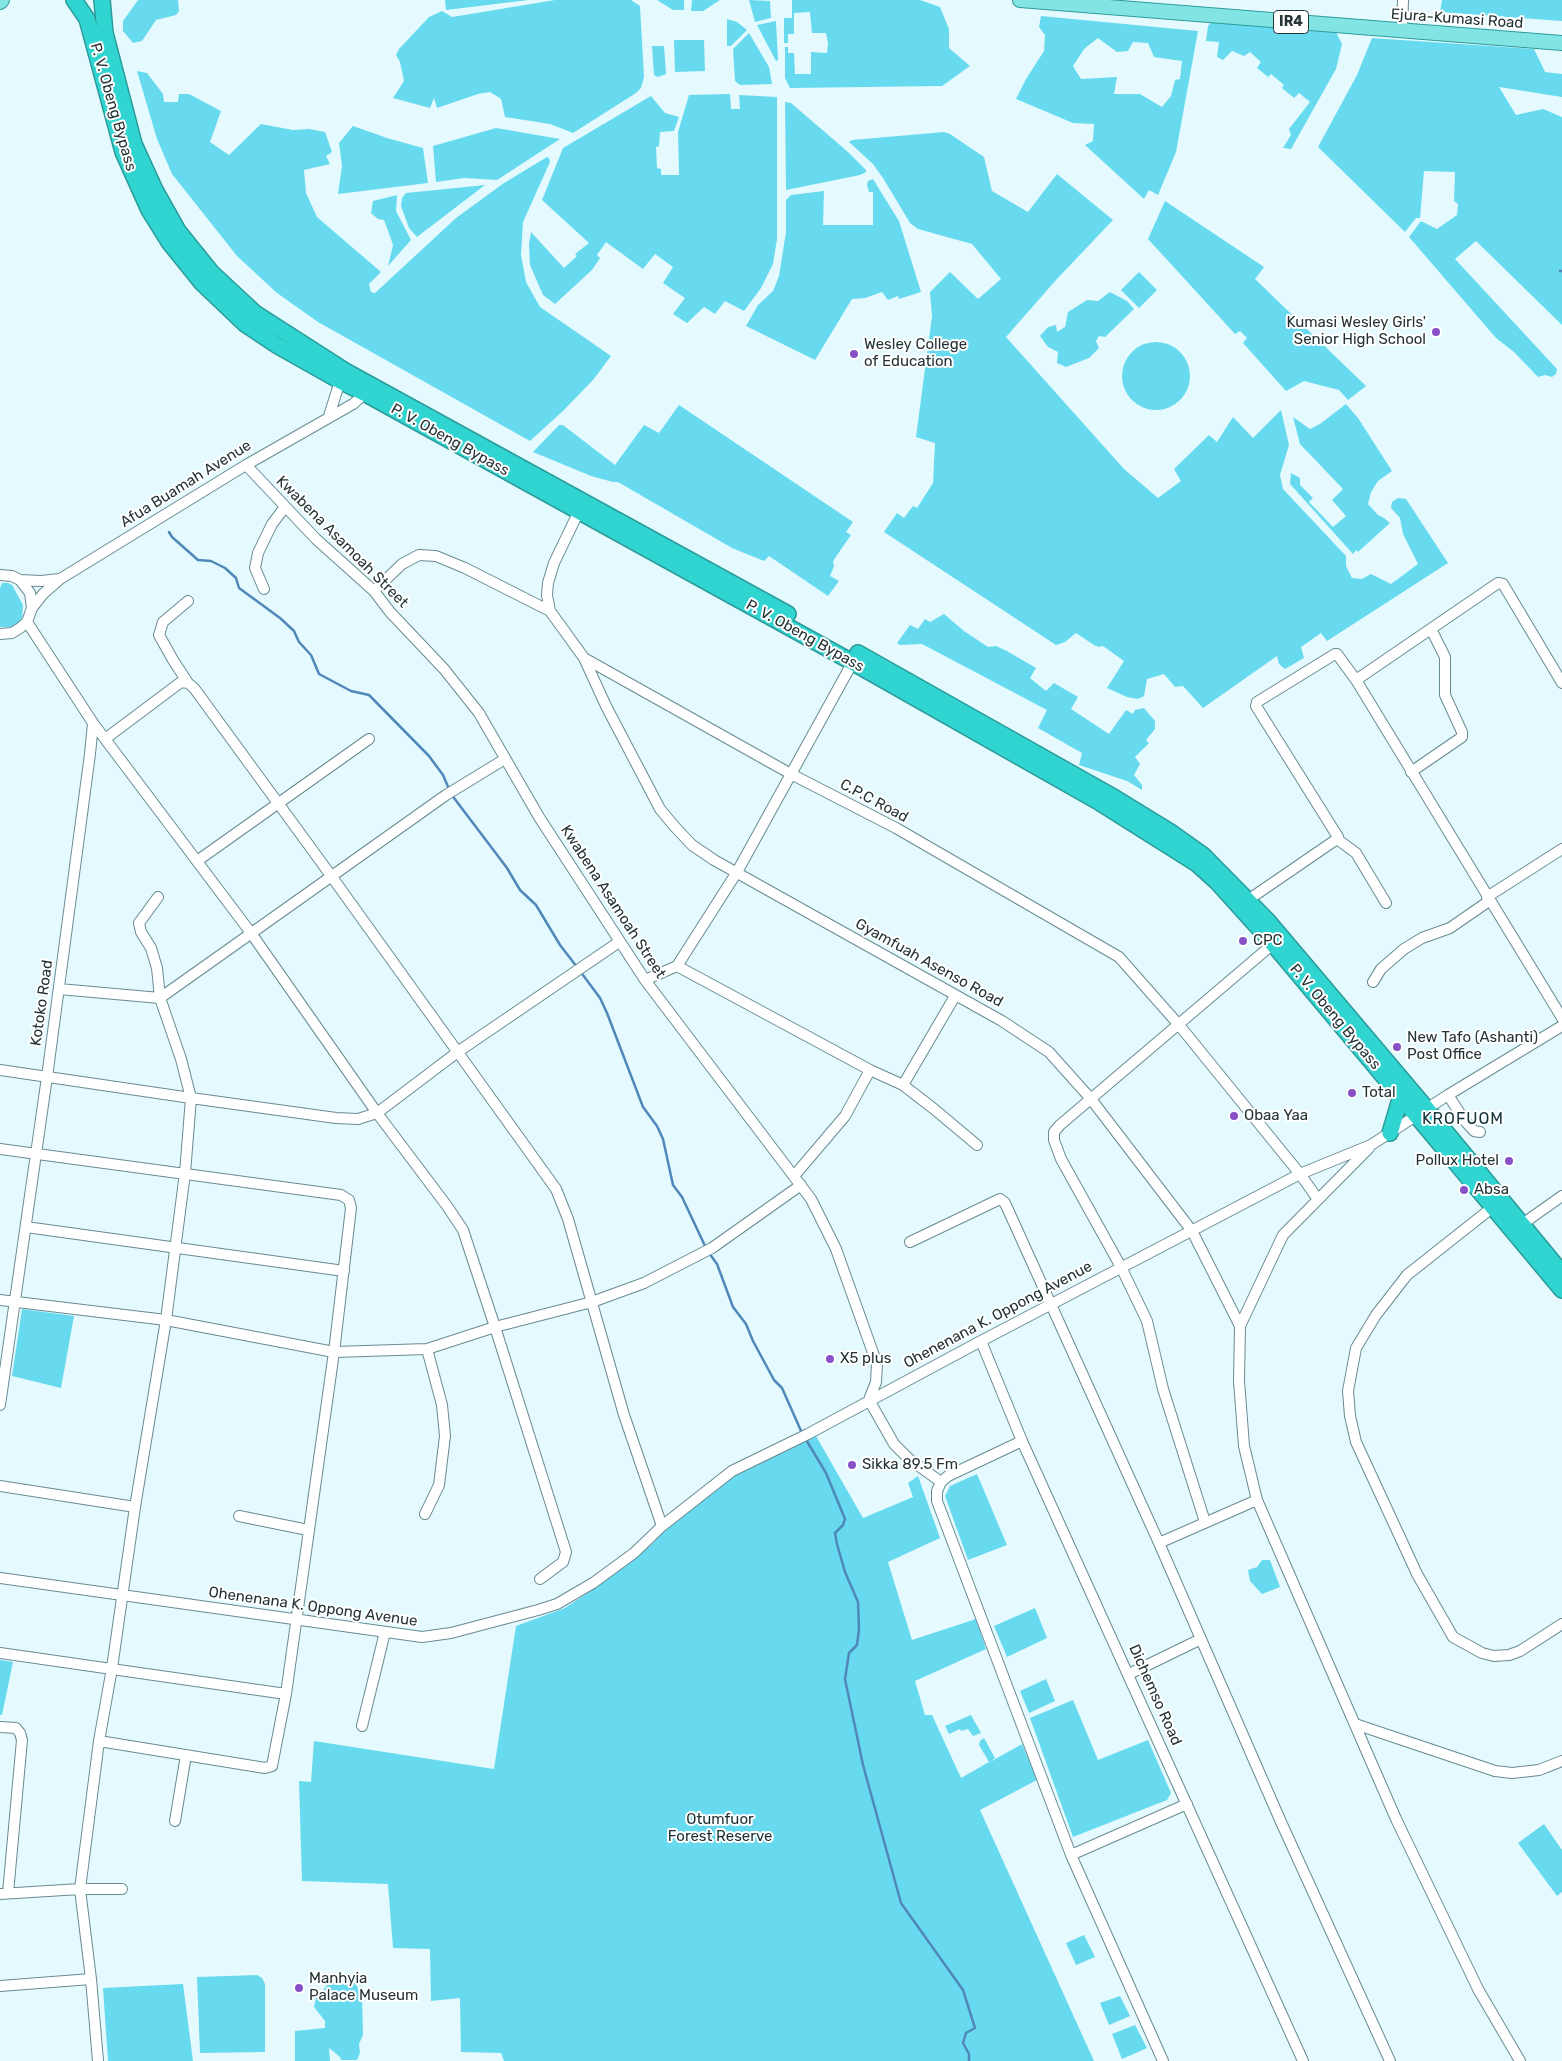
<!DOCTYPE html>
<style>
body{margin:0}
canvas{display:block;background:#e4faff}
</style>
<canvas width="1562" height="2061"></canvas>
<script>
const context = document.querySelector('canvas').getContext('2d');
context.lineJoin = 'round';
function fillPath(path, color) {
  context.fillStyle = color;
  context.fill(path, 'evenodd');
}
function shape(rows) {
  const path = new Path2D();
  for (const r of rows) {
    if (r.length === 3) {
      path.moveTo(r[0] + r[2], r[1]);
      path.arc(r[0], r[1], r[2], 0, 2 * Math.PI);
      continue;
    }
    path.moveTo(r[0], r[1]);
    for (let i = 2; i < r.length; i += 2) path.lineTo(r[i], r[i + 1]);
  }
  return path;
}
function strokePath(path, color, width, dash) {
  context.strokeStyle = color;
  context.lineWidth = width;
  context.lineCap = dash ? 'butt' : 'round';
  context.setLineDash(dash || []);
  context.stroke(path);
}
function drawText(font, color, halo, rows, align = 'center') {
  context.font = font + ' Rubik,sans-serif';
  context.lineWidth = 4;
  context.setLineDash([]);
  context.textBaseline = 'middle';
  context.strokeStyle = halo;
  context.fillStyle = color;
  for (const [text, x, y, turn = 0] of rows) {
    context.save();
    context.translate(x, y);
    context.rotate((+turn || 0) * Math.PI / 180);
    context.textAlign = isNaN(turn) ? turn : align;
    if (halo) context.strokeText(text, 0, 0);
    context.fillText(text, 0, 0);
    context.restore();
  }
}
const green = shape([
 [138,0,178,0,179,11,176,15,156,20,142,41,133,43,123,31,123,21],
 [445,0,529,0,446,10],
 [555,0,631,0,640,6,644,77,641,88,636,93,573,133,550,124,505,117,501,99,490,92,478,94,437,108,434,98,430,108,393,98,404,81,400,62,396,55,399,49,429,17,442,11,452,17],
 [657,0,684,0,684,10,673,10],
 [692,0,720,0,703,11,691,11],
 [749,0,770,1,771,18,755,22],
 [792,0,920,0,940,7,949,29,949,48,970,66,942,86,790,88,785,78,785,47,788,47,788,53,794,53,795,74,811,74,811,52,827,53,828,43,826,33,812,33,810,12,794,13,794,34,788,34,788,43,784,43,784,18,792,18],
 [1442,0,1562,0,1562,21,1440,12],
 [1041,16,1198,31,1176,152,1158,195,1149,190,1144,199,1085,145,1093,141,1094,124,1073,123,1016,99,1026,79,1044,51,1045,35,1039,27],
 [1098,38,1117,52,1128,51,1133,42,1148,43,1154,57,1182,61,1180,79,1175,80,1171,96,1162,107,1140,94,1114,94,1117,77,1081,79,1073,66,1084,49],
 [727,19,737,22,747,30,731,46,727,46],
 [776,21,778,60,776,61,757,25],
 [1212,21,1336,32,1342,44,1336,69,1291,149,1283,148,1291,135,1289,129,1310,102,1299,93,1294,98,1282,88,1284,85,1271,74,1268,77,1257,68,1261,62,1250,52,1244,56,1232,51,1223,60,1217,57,1219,42,1206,41,1208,26],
 [749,33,769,67,772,84,740,85,735,81,733,49],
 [1372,38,1534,49,1545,72,1562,74,1562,97,1499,87,1516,115,1543,109,1562,117,1562,325,1476,241,1455,259,1557,369,1556,374,1552,377,1545,375,1538,377,1514,352,1496,338,1409,237,1421,221,1437,229,1457,215,1458,204,1454,201,1455,172,1424,171,1420,218,1416,218,1405,232,1318,147,1357,75],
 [674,40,704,40,705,71,675,72],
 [652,46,664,46,666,74,658,77,654,75],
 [137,71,147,73,163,94,164,102,178,102,179,94,189,94,221,111,210,142,229,155,261,124,293,130,309,129,325,132,332,152,326,156,330,164,304,170,306,193,317,217,381,272,369,284,371,292,375,293,456,218,504,183,547,157,549,158,550,162,523,222,521,255,526,282,540,307,611,356,593,380,564,410,530,441,318,322,277,293,237,256,172,174,157,139],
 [730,94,731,109,740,109,739,95,777,97,777,239,773,264,761,288,744,311,725,301,715,314,704,307,687,323,673,314,685,298,663,283,673,267,655,254,643,269,606,242,597,255,600,258,592,270,555,304,543,295,530,265,529,244,531,232,564,268,577,256,575,254,589,243,542,200,563,148,651,96,665,113,679,117,674,131,660,132,659,146,656,147,657,168,661,169,661,175,679,175,678,132,689,95],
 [785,102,791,103,848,152,866,170,866,172,860,175,786,190],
 [353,126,387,138,423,148,428,183,338,194,342,166,339,143],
 [496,128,560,139,497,180,464,178,436,182,433,146],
 [944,132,950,134,984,157,992,191,1028,212,1057,174,1113,220,1056,280,1006,337,1124,469,1158,498,1181,481,1174,469,1209,435,1217,442,1233,417,1253,438,1281,410,1289,445,1280,475,1283,489,1346,556,1346,566,1352,578,1362,579,1371,574,1391,584,1418,564,1403,534,1400,518,1391,508,1392,502,1398,498,1406,499,1448,563,1327,641,1321,633,1301,647,1304,658,1285,669,1279,664,1277,656,1203,708,1183,686,1175,687,1164,674,1147,679,1144,696,1138,699,1127,697,1107,688,1124,661,1103,646,1099,647,1094,645,1076,633,1065,642,1056,645,884,532,897,513,904,518,913,506,917,508,933,483,935,443,916,437,932,316,930,292,950,272,978,299,1001,279,972,244,918,229,910,223,883,178,873,164,849,142,852,140],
 [873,179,899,221,921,292,899,299,898,296,888,300,882,292,865,298,852,299,815,360,746,326,758,305,773,291,779,276,786,232,786,200,791,195,824,191,823,225,873,225,873,192,869,192,867,185,868,181],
 [485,185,417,237,409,228,401,206,402,198,406,193],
 [397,195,396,211,411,240,388,266,393,245,391,239,384,220,378,219,371,213,373,201],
 [1165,201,1264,267,1255,279,1366,386,1348,400,1339,390,1304,381,1286,391,1243,343,1247,338,1240,331,1235,334,1148,239],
 [1139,272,1157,290,1139,308,1121,290],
 [1110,292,1127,301,1134,309,1105,337,1099,336,1096,341,1099,348,1089,358,1066,367,1057,363,1058,352,1048,347,1040,336,1048,327,1056,325,1057,332,1065,327,1068,312,1087,300,1098,301],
 [1156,376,34],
 [1346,404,1358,418,1392,471,1378,481,1371,492,1368,504,1378,515,1384,518,1390,523,1358,552,1356,550,1353,554,1290,484,1291,473,1300,478,1300,485,1313,498,1309,502,1333,527,1346,516,1332,500,1343,489,1300,444,1293,417,1310,429,1320,424],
 [679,405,853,522,846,532,851,535,833,561,834,566,830,576,839,581,828,596,769,556,764,561,732,548,618,482,613,482,591,476,533,452,559,425,563,425,615,465,644,425,659,433],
 [2,583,8,583,12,585,23,605,22,618,16,625,11,627,0,627,0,588],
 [944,614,964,631,988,647,996,646,1007,651,1036,668,1030,678,1046,691,1054,683,1078,697,1071,709,1109,734,1126,710,1133,714,1135,710,1144,708,1155,721,1155,729,1146,740,1149,743,1135,757,1140,764,1134,775,1142,785,1142,790,1127,781,1079,765,1082,753,1038,728,1047,710,922,644,900,645,897,643,910,625,918,629,925,619,930,622],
 [22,1309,74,1316,61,1388,12,1376],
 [816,1436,863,1518,913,1497,908,1483,918,1476,940,1538,888,1562,912,1640,976,1619,986,1649,915,1681,925,1715,932,1715,961,1778,989,1762,979,1745,980,1741,984,1738,995,1758,990,1762,1022,1744,1037,1780,980,1810,1094,2061,504,2061,501,2053,461,2052,460,1998,431,2001,430,1949,393,1948,388,1884,302,1881,299,1781,311,1782,314,1741,494,1769,516,1626,565,1608,598,1586,650,1546,683,1512,731,1478,767,1459],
 [977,1474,1007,1545,968,1560,945,1496,950,1486],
 [1262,1560,1270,1560,1280,1587,1262,1594,1250,1581,1248,1570,1257,1567],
 [1035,1608,1047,1638,1007,1657,994,1626],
 [0,1660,13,1662,2,1715,0,1715],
 [1046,1679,1055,1701,1029,1713,1020,1691],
 [1073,1700,1098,1760,1148,1740,1171,1793,1167,1800,1073,1837,1030,1718],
 [971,1715,981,1733,973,1736,968,1729,961,1731,960,1729,949,1734,945,1726],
 [1544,1824,1562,1850,1562,1892,1557,1896,1518,1843],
 [1084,1935,1095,1957,1076,1965,1066,1943],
 [257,1975,262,1978,265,1984,265,2052,200,2053,197,1977],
 [344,1975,349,1975,354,1980,362,1997,363,2035,359,2044,360,2053,357,2060,341,2060,340,2057,329,2048,330,2061,295,2061,295,2031,325,2028,325,2021,314,2007,316,1998,329,1983],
 [183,1984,193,2061,108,2061,103,1988],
 [1120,1996,1130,2016,1109,2025,1100,2003],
 [1135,2025,1147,2048,1122,2059,1112,2034]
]);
const stream = shape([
 [1560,271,1562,271],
 [169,532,172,537,198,560,211,561,225,568,236,578,239,588,280,618,294,631,299,642,311,655,319,674,351,691,369,695,429,756,443,775,449,789],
 [451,794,507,868,520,890,536,905,560,945,577,967],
 [580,971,600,998,607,1013,643,1107,657,1126,663,1139,673,1185,682,1197,706,1248],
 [709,1253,717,1264,733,1307,746,1324,753,1341,774,1380,782,1388,802,1433],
 [805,1438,826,1473,845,1519,843,1525,835,1533,837,1544,845,1572,858,1602,859,1629,857,1645,849,1653,845,1679,863,1765,901,1903,963,1990,975,2028,966,2033,963,2043,969,2054,969,2061]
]);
const minor = shape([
 [1402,31,1403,0],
 [329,416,340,381,343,377],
 [246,465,316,539,374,591,390,612,444,669,479,713,539,817,645,980,811,1199,836,1249,877,1364,876,1382,869,1400,894,1444,909,1459,941,1482],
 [579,511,554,563,548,583,547,595,550,611,584,658,791,774,896,828,1119,957,1179,1025,1300,1174,1317,1198],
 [0,575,12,576,20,580,30,593,32,608,27,622,20,628,12,633,0,634],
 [20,580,41,581,60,579],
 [264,589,255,568,258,553,272,524,285,507],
 [374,591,402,564,419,555,436,556,465,568,550,611],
 [188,601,163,622,159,635,173,660,188,683,194,688,332,877,556,1189,568,1219,624,1415,662,1526],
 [32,608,43,594,60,579,246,465,353,404,368,391],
 [27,622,93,723,251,933,377,1113,447,1206,463,1230,495,1327,566,1552,563,1562,540,1579],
 [584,658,606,706,660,809,675,827,692,845,714,860,1002,1021,1049,1052,1091,1099,1192,1231,1240,1326],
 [1356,680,1498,583,1503,584,1562,683],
 [105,739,181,682,188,683],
 [1411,772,1462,737,1462,732,1445,695,1445,657,1431,629],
 [197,861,369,739],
 [1487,897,1562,849],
 [1248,900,1337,839],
 [1386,903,1356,853,1337,839,1338,837,1256,706,1257,702,1335,654,1337,654,1356,680,1562,1018],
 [677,966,870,1070,903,1085,934,1109,977,1145],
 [645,980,677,966,737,872,855,658],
 [1373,982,1381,969,1404,949,1422,938,1450,928,1489,901],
 [59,989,160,998,446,795,505,759],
 [0,1070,191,1098,336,1118,358,1119,377,1113,459,1051,619,942],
 [903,1085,955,996],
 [1448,1095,1465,1121,1474,1131,1480,1132],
 [1369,1148,1283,1235,1240,1326,1239,1381,1244,1446,1257,1500,1396,1819,1478,1989,1520,2061],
 [0,1149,341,1195,349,1200,351,1208,334,1352,286,1694,272,1766,265,1768,99,1741],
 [794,1176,845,1116,870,1070],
 [1493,1207,1407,1275,1376,1315,1356,1348,1348,1391,1350,1416,1356,1442,1417,1574,1453,1637,1482,1653,1494,1656,1509,1655,1520,1651,1562,1624],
 [1521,1225,1562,1196],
 [26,1227,344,1271],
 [910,1242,1000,1199,1005,1203,1159,1543,1281,1822,1390,2061],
 [0,1300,166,1320,334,1352,427,1349,495,1327,592,1302,644,1283,712,1248,801,1185],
 [981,1341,1022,1441,1303,2061],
 [0,1405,47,1077,90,754,93,723],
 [1022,1441,948,1476,941,1482,937,1491,937,1501,1071,1855,1163,2061],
 [0,1486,135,1507],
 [425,1514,439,1485,445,1436,442,1405,427,1349],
 [239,1516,308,1530],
 [1205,1522,1163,1389,1147,1321,1121,1267,1061,1159,1054,1140,1054,1132,1060,1125,1273,944],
 [1159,1543,1257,1500],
 [0,1578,422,1637,451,1633,538,1610,557,1604,593,1583,634,1553,662,1526,732,1471,808,1434,981,1341,1300,1174,1371,1145,1448,1095,1562,1026],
 [0,1653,286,1694],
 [1129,1674,1201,1639],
 [1355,1724,1495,1771,1512,1773,1539,1770,1562,1761],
 [362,1726,385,1632],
 [0,1727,16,1728,20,1733,22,1740,8,1893],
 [175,1821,186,1755],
 [1071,1855,1187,1804],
 [0,1894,80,1889,122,1889],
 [0,1986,91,1979],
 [98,2061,91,1979,80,1889,99,1741,112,1668,135,1507,166,1320,185,1173,191,1098,181,1059,160,998,157,968,151,948,141,932,139,923,158,897]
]);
const major = shape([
 [1020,0,1562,43],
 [0,2,2,0]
]);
const highway = shape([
 [74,0,87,19,123,152,149,210,169,242,202,283,245,324,278,346,340,381,366,394,852,662,1097,801,1197,864,1217,882,1273,944,1562,1290],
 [102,0,105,33,134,144,155,190,178,231,211,272,255,313,347,372,788,614],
 [858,653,1110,795,1172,833,1203,855,1268,921,1427,1109,1562,1273],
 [1390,1133,1401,1096]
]);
const markers = [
 [1436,332,5,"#8750c7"],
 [854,354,5,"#8750c7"],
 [1243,941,5,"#8750c7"],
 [1397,1047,5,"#8750c7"],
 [1352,1093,5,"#8750c7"],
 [1234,1116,5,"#8750c7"],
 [1509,1161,5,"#8750c7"],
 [1464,1190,5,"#8750c7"],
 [830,1359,5,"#8750c7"],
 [852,1465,5,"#8750c7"],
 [299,1988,5,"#8750c7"]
];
const shields = [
 [1291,22,35]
];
const shieldNames = [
 ["IR4",1291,22]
];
const streetNames = [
 ["Ejura-Kumasi Road",1457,19,4],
 ["P. V. Obeng Bypass",113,107,74],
 ["P. V. Obeng Bypass",450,440,29],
 ["Afua Buamah Avenue",186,484,-32],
 ["Kwabena Asamoah Street",342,542,45],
 ["P. V. Obeng Bypass",805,636,29],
 ["C.P.C Road",874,801,28],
 ["Kwabena Asamoah Street",613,902,57],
 ["Gyamfuah Asenso Road",929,963,29],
 ["Kotoko Road",42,1003,-82],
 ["P. V. Obeng Bypass",1335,1017,50],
 ["Ohenenana K. Oppong Avenue",998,1315,-28],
 ["Ohenenana K. Oppong Avenue",313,1607,8],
 ["Dichemso Road",1155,1695,66]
];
const poiNames = [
 ["Kumasi Wesley Girls'",1426,323,"right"],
 ["Senior High School",1426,340,"right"],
 ["Wesley College",864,345],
 ["of Education",864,362],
 ["CPC",1253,941],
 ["New Tafo (Ashanti)",1407,1038],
 ["Post Office",1407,1055],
 ["Total",1362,1093],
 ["Obaa Yaa",1244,1116],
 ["Pollux Hotel",1499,1161,"right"],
 ["Absa",1474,1190],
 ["X5 plus",840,1359],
 ["Sikka 89.5 Fm",862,1465],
 ["Manhyia",309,1979],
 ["Palace Museum",309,1996]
];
const parkNames = [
 ["Otumfuor",720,1820],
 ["Forest Reserve",720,1837]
];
const neighbourhoodNames = [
 ["KROFUOM",1463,1119]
];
fillPath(green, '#68daef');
strokePath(stream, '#4f88b9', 2.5);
strokePath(minor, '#688b92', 12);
strokePath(major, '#2c9c9a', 16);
strokePath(highway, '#2c9c9a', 18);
strokePath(minor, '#fff', 10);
strokePath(major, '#83e5e3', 14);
strokePath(highway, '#30d4d1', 15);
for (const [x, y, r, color] of markers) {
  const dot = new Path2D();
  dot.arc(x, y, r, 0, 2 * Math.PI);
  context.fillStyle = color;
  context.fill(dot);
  strokePath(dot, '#fff', 2);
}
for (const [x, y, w] of shields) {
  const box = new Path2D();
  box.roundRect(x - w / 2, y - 11.5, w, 23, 4);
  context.fillStyle = '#fff';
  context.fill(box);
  strokePath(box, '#243335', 1);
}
drawText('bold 14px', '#243335', null, shieldNames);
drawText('15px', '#243335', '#fff', streetNames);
drawText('15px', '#243335', '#fff', poiNames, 'left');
drawText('15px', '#183035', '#fff', parkNames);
context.letterSpacing = '1px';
drawText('16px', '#123339', '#fff', neighbourhoodNames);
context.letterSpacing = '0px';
</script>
